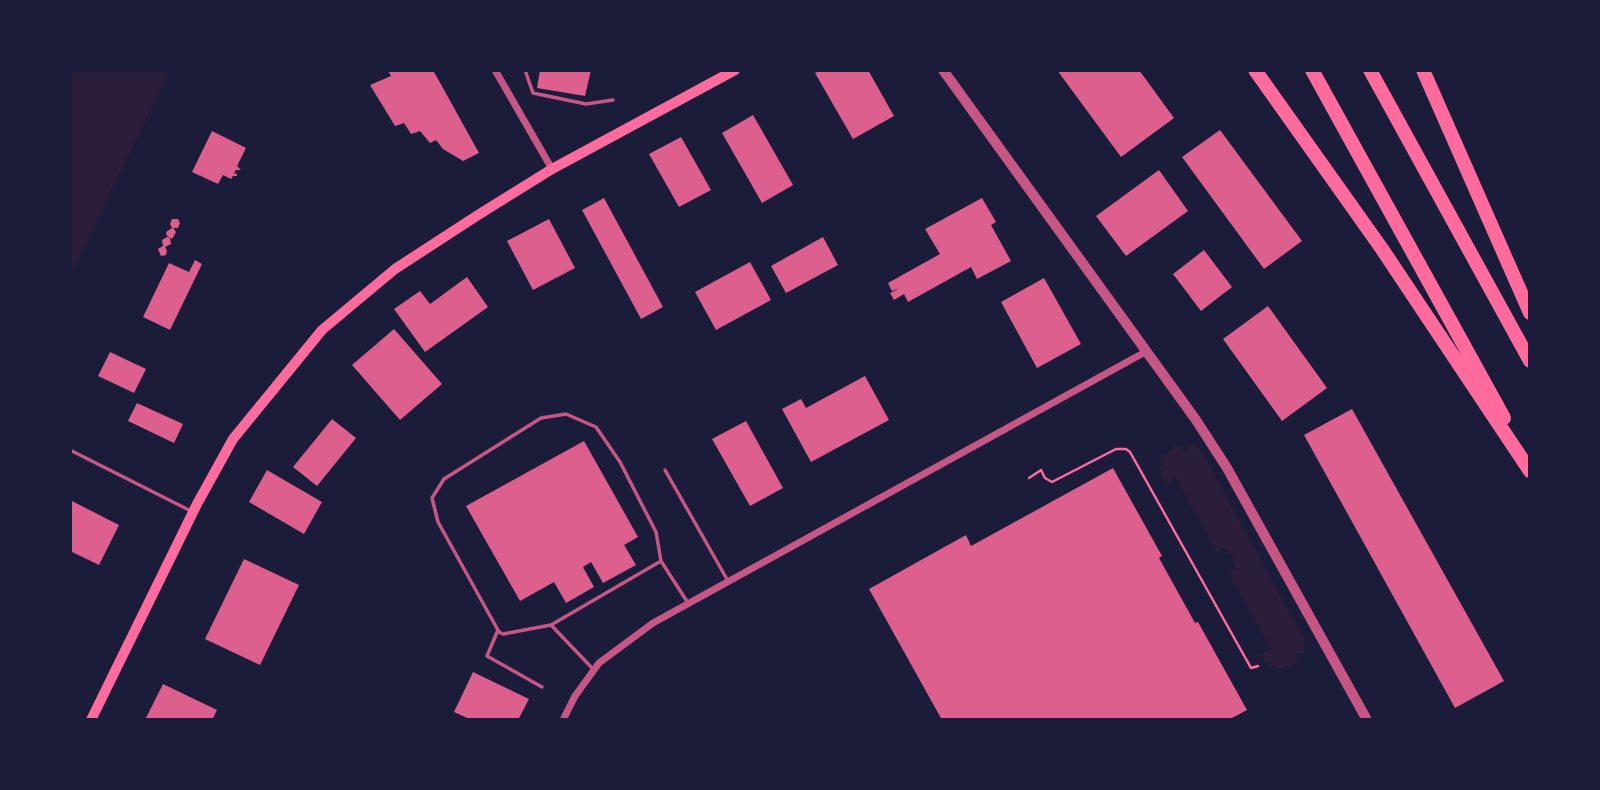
<!DOCTYPE html>
<style>
body{margin:0}
#map{position:relative;width:1600px;height:790px;overflow:hidden;background:#1b1b3a;font-family:"Varela Round",sans-serif}
canvas{display:block}
.frame{position:absolute;inset:0;border:72px solid #1b1b3a;pointer-events:none}
</style>
<div id="map">
<canvas width="1600" height="790"></canvas>
<div class="frame"></div>
</div>
<script>
const context = document.querySelector('canvas').getContext('2d');
context.lineJoin = 'round';
function fillPath(path, color) {
  context.fillStyle = color;
  context.fill(path, 'evenodd');
}
function shape(rows) {
  const path = new Path2D();
  for (const r of rows) {
    path.moveTo(r[0], r[1]);
    for (let i = 2; i < r.length; i += 2) path.lineTo(r[i], r[i + 1]);
  }
  return path;
}
function strokePath(path, color, width, dash) {
  context.strokeStyle = color;
  context.lineWidth = width;
  context.lineCap = dash ? 'butt' : 'round';
  context.setLineDash(dash || []);
  context.stroke(path);
}
const green = shape([
 [70,70,170,70,70,276],
 [1188,445,1198,447,1203,454,1305,641,1304,653,1297,653,1296,656,1299,660,1294,665,1279,668,1267,664,1261,658,1261,655,1271,649,1229,573,1235,568,1233,557,1225,548,1217,552,1176,478,1165,483,1163,480,1160,467,1164,457,1174,447,1178,446,1180,450,1184,450]
]);
const building = shape([
 [388,70,433,70,479,153,463,161,443,149,436,140,430,143,420,131,411,134,404,123,395,126,370,85,391,76],
 [540,70,591,70,585,96,537,88],
 [821,70,868,70,894,116,853,139,815,73],
 [1057,70,1139,70,1174,118,1121,157],
 [753,115,793,185,762,203,722,133],
 [1220,130,1302,241,1264,269,1182,157],
 [212,131,246,148,237,166,241,170,236,170,234,173,237,174,237,176,233,176,231,179,223,175,218,184,192,172],
 [681,137,711,190,679,207,649,154],
 [1159,170,1188,211,1126,256,1096,216],
 [604,198,663,307,641,319,582,210],
 [982,198,996,222,991,225,1011,261,977,279,971,267,908,302,904,294,894,300,890,293,900,288,892,291,888,283,940,254,925,229],
 [172,219,178,219,180,223,178,228,173,228,176,232,172,239,167,236,166,232,172,228,170,224],
 [549,219,575,268,533,290,507,241],
 [167,237,170,238,171,244,165,247,167,251,166,255,161,256,158,249,163,246,162,240],
 [823,237,838,265,786,293,771,266],
 [1204,250,1232,287,1201,311,1173,274],
 [195,260,202,264,170,330,143,317,169,263,189,272],
 [750,262,771,300,716,330,695,292],
 [467,277,488,307,425,352,394,309,420,291,430,304],
 [1044,278,1081,344,1037,368,1001,302],
 [1268,306,1327,388,1282,421,1223,339],
 [394,329,442,384,400,420,352,365],
 [110,352,146,369,134,393,98,376],
 [865,376,889,420,811,462,782,409,801,399,806,408],
 [137,403,183,424,174,443,128,421],
 [1352,409,1504,681,1455,708,1304,435],
 [332,419,356,438,317,486,293,467],
 [746,421,783,488,750,506,712,439],
 [584,441,638,537,624,545,636,565,603,583,591,562,583,567,594,587,566,603,554,582,520,601,466,506],
 [1113,468,1162,556,1159,558,1195,623,1198,622,1247,710,1228,720,942,720,869,589,966,535,971,546],
 [267,470,322,502,304,534,249,502],
 [70,500,119,525,99,565,70,551],
 [244,559,299,585,260,665,205,639],
 [473,672,529,699,518,720,472,720,454,712],
 [163,684,217,710,212,720,145,720]
]);
const path = shape([
 [1029,478,1041,470,1045,478,1052,482,1116,449,1126,449,1130,452,1251,668,1258,666]
]);
const service = shape([
 [525,70,533,93,586,104,613,100],
 [70,450,191,511],
 [665,470,728,581],
 [551,625,503,634,499,632,438,522,432,498,444,479,541,418,566,414,596,427,620,462,656,532,661,561],
 [498,630,487,656,542,687],
 [594,670,551,625,661,561,688,603]
]);
const minor = shape([
 [495,70,552,169],
 [563,720,575,696,599,663,653,623,1147,351]
]);
const tertiary = shape([
 [943,70,1196,420,1227,468,1367,720]
]);
const secondary = shape([
 [91,720,197,504,233,439,322,330,395,269,478,215,552,169,735,70]
]);
const motorway = shape([
 [1255,70,1382,249,1530,471],
 [1312,70,1504,418],
 [1370,70,1530,361],
 [1423,70,1530,313]
]);
fillPath(green, '#2a1e3b');
fillPath(building, '#dd5f8e');
strokePath(path, '#ff6b9d', 2.5);
strokePath(service, '#c65784', 3.5);
strokePath(minor, '#c65784', 7);
strokePath(tertiary, '#c65784', 10);
strokePath(secondary, '#ff6b9d', 10);
strokePath(motorway, '#ff6b9d', 14);
</script>
